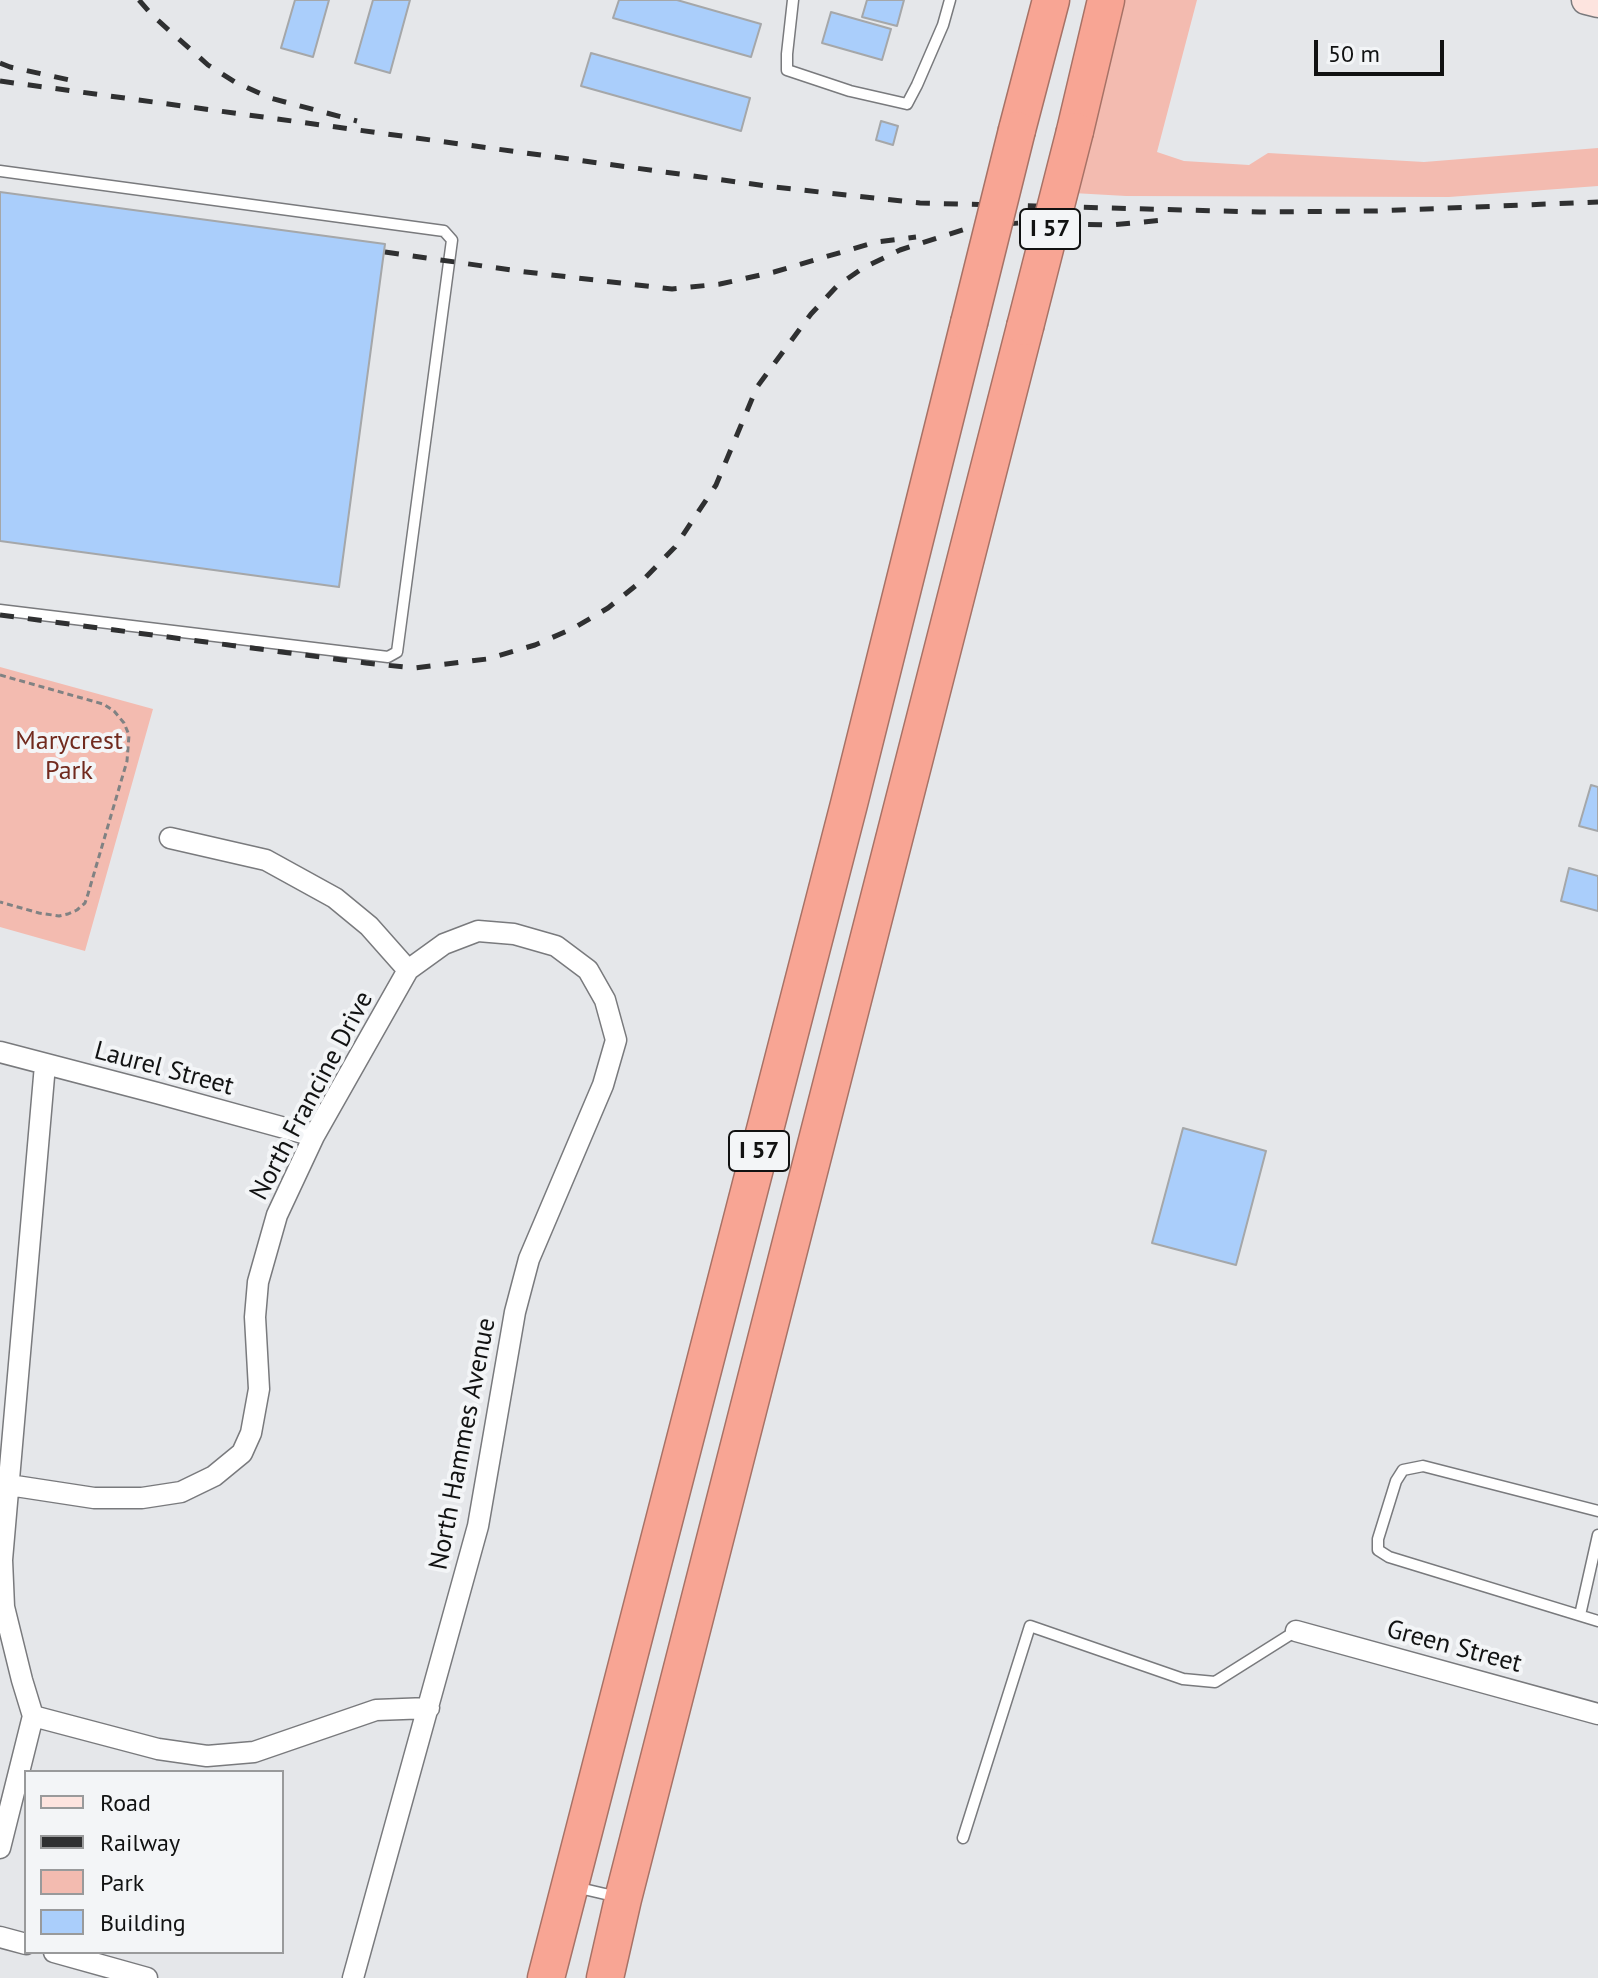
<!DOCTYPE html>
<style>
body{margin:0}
#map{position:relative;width:1598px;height:1978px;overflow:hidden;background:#e5e7ea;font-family:"PT Sans",sans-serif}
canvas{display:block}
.legend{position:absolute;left:24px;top:1770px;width:260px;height:184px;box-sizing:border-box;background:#f3f5f7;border:2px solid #999a9b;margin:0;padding:10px 14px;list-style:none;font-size:24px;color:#111212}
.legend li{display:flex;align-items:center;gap:16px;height:40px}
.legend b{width:40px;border:2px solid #999a9b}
.scale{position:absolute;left:1314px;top:40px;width:130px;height:36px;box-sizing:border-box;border:4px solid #111212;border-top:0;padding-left:10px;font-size:24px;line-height:28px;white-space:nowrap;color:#111212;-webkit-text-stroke:6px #f3f5f7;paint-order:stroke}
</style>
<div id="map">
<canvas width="1598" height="1978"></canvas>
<ul class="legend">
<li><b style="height:10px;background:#fde4df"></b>Road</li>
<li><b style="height:10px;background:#2f3031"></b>Railway</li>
<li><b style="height:22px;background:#f3bbb0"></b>Park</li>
<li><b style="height:22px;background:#aacefb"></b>Building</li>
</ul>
<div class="scale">50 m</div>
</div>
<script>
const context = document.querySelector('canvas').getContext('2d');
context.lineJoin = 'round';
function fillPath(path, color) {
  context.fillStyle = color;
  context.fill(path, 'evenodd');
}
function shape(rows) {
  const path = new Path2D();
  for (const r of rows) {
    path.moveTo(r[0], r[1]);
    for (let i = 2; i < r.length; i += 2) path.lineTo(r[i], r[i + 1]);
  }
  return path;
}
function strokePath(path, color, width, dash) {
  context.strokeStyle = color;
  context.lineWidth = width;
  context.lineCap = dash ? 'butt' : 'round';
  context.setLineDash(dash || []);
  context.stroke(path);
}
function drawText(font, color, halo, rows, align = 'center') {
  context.font = font + ' "PT Sans",sans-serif';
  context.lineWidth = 8;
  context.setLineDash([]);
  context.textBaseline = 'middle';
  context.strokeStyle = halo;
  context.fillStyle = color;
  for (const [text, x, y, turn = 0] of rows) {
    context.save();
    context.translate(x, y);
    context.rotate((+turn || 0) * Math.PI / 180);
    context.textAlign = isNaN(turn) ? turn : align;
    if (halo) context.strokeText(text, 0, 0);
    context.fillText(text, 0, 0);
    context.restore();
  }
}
const green = shape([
 [1122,0,1197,0,1157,152,1184,161,1249,165,1268,153,1424,162,1598,148,1598,186,1449,197,1126,196,1073,193],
 [0,667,153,709,85,951,0,927]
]);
const building = shape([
 [295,0,329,0,313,57,281,48,295,0],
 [373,0,410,0,390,73,355,63,373,0],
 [619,0,677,0,761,24,751,57,613,18,619,0],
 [867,0,904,0,897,26,862,17,867,0],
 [831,12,891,29,882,60,822,43,831,12],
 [591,53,750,98,741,131,581,86,591,53],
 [881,121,898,126,893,145,876,140,881,121],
 [0,192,385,244,339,587,0,541,0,192],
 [1591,785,1598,787,1598,831,1579,826,1591,785],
 [1569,868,1598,876,1598,911,1561,901,1569,868],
 [1183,1128,1266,1151,1236,1265,1152,1243,1183,1128]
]);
const path = shape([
 [0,675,103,704,114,711,124,723,129,735,127,761,88,894,85,903,77,910,68,914,59,916,39,913,0,902]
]);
const service = shape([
 [793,0,787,54,787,70,850,91,907,104,917,85,943,25,950,0],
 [0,171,444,231,452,240,397,652,388,657,0,610],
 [1598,1511,1423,1466,1403,1470,1396,1481,1378,1539,1378,1550,1389,1557,1598,1621],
 [1580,1615,1598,1535],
 [963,1838,1030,1626,1183,1679,1215,1682,1296,1631],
 [575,1887,618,1897]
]);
const minor = shape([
 [170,838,266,860,335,898,369,926,408,970],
 [0,1052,157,1093,314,1136],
 [9,1485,94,1498,142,1498,181,1492,214,1476,242,1453,251,1433,259,1389,255,1317,258,1282,277,1215,314,1136,408,970,444,944,478,931,514,934,556,946,588,970,605,1000,616,1040,603,1085,529,1259,515,1312,478,1526,353,1978],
 [1296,1631,1598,1714],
 [33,1716,158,1749,207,1756,254,1752,376,1710,429,1708],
 [0,1848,33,1716,22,1680,4,1607,2,1560,45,1065],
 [0,1937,26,1944],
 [54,1952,147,1978]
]);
const secondary = shape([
 [1586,0,1598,3]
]);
const motorway = shape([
 [1017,130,1051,0],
 [1075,131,1106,0],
 [546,1978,849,804,969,323],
 [605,1978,623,1899,1025,327]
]);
const rail = shape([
 [139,0,153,16,208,65,235,82,270,98,357,121],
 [0,63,10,67,74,81],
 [0,81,774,187,920,203,1260,212,1376,211,1598,202],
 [385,252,518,271,672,289,720,284,774,272,876,242,916,237],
 [0,615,366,663,414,668,487,659,535,645,574,628,608,608,644,579,675,547,716,485,757,387,811,314,837,286,863,268,900,250,975,226,1020,223,1111,225,1164,220]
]);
const motorwayBridge = shape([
 [969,323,1017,130],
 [1025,327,1075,131]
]);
const shields = [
 [1050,229,60],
 [759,1151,60]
];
const shieldNames = [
 ["I 57",1050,229],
 ["I 57",759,1151]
];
const parkNames = [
 ["Marycrest",69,742],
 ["Park",69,772]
];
const streetNames = [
 ["Laurel Street",164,1069,15],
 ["North Francine Drive",312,1096,-62],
 ["North Hammes Avenue",463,1444,-79],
 ["Green Street",1454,1647,15]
];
fillPath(green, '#f3bbb0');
fillPath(building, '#aacefb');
strokePath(building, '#a5a7a9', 2);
strokePath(service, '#797a7d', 13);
strokePath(minor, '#797a7d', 23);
strokePath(secondary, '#797a7d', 31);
strokePath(motorway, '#a77266', 39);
strokePath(path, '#808283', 3, [6, 4]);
strokePath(service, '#fff', 10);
strokePath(minor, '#fff', 20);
strokePath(secondary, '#fde4df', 28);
strokePath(motorway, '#f8a594', 36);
strokePath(rail, '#2f3031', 5, [14, 14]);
strokePath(motorwayBridge, '#a77266', 39, []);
strokePath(motorwayBridge, '#f8a594', 36);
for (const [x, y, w] of shields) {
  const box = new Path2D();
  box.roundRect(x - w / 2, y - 20, w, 40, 6);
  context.fillStyle = '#f3f5f7';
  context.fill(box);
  strokePath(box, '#111212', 2);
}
drawText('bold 24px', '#111212', null, shieldNames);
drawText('26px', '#712a1e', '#f3f5f7', parkNames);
drawText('26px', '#111212', '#f3f5f7', streetNames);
</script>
